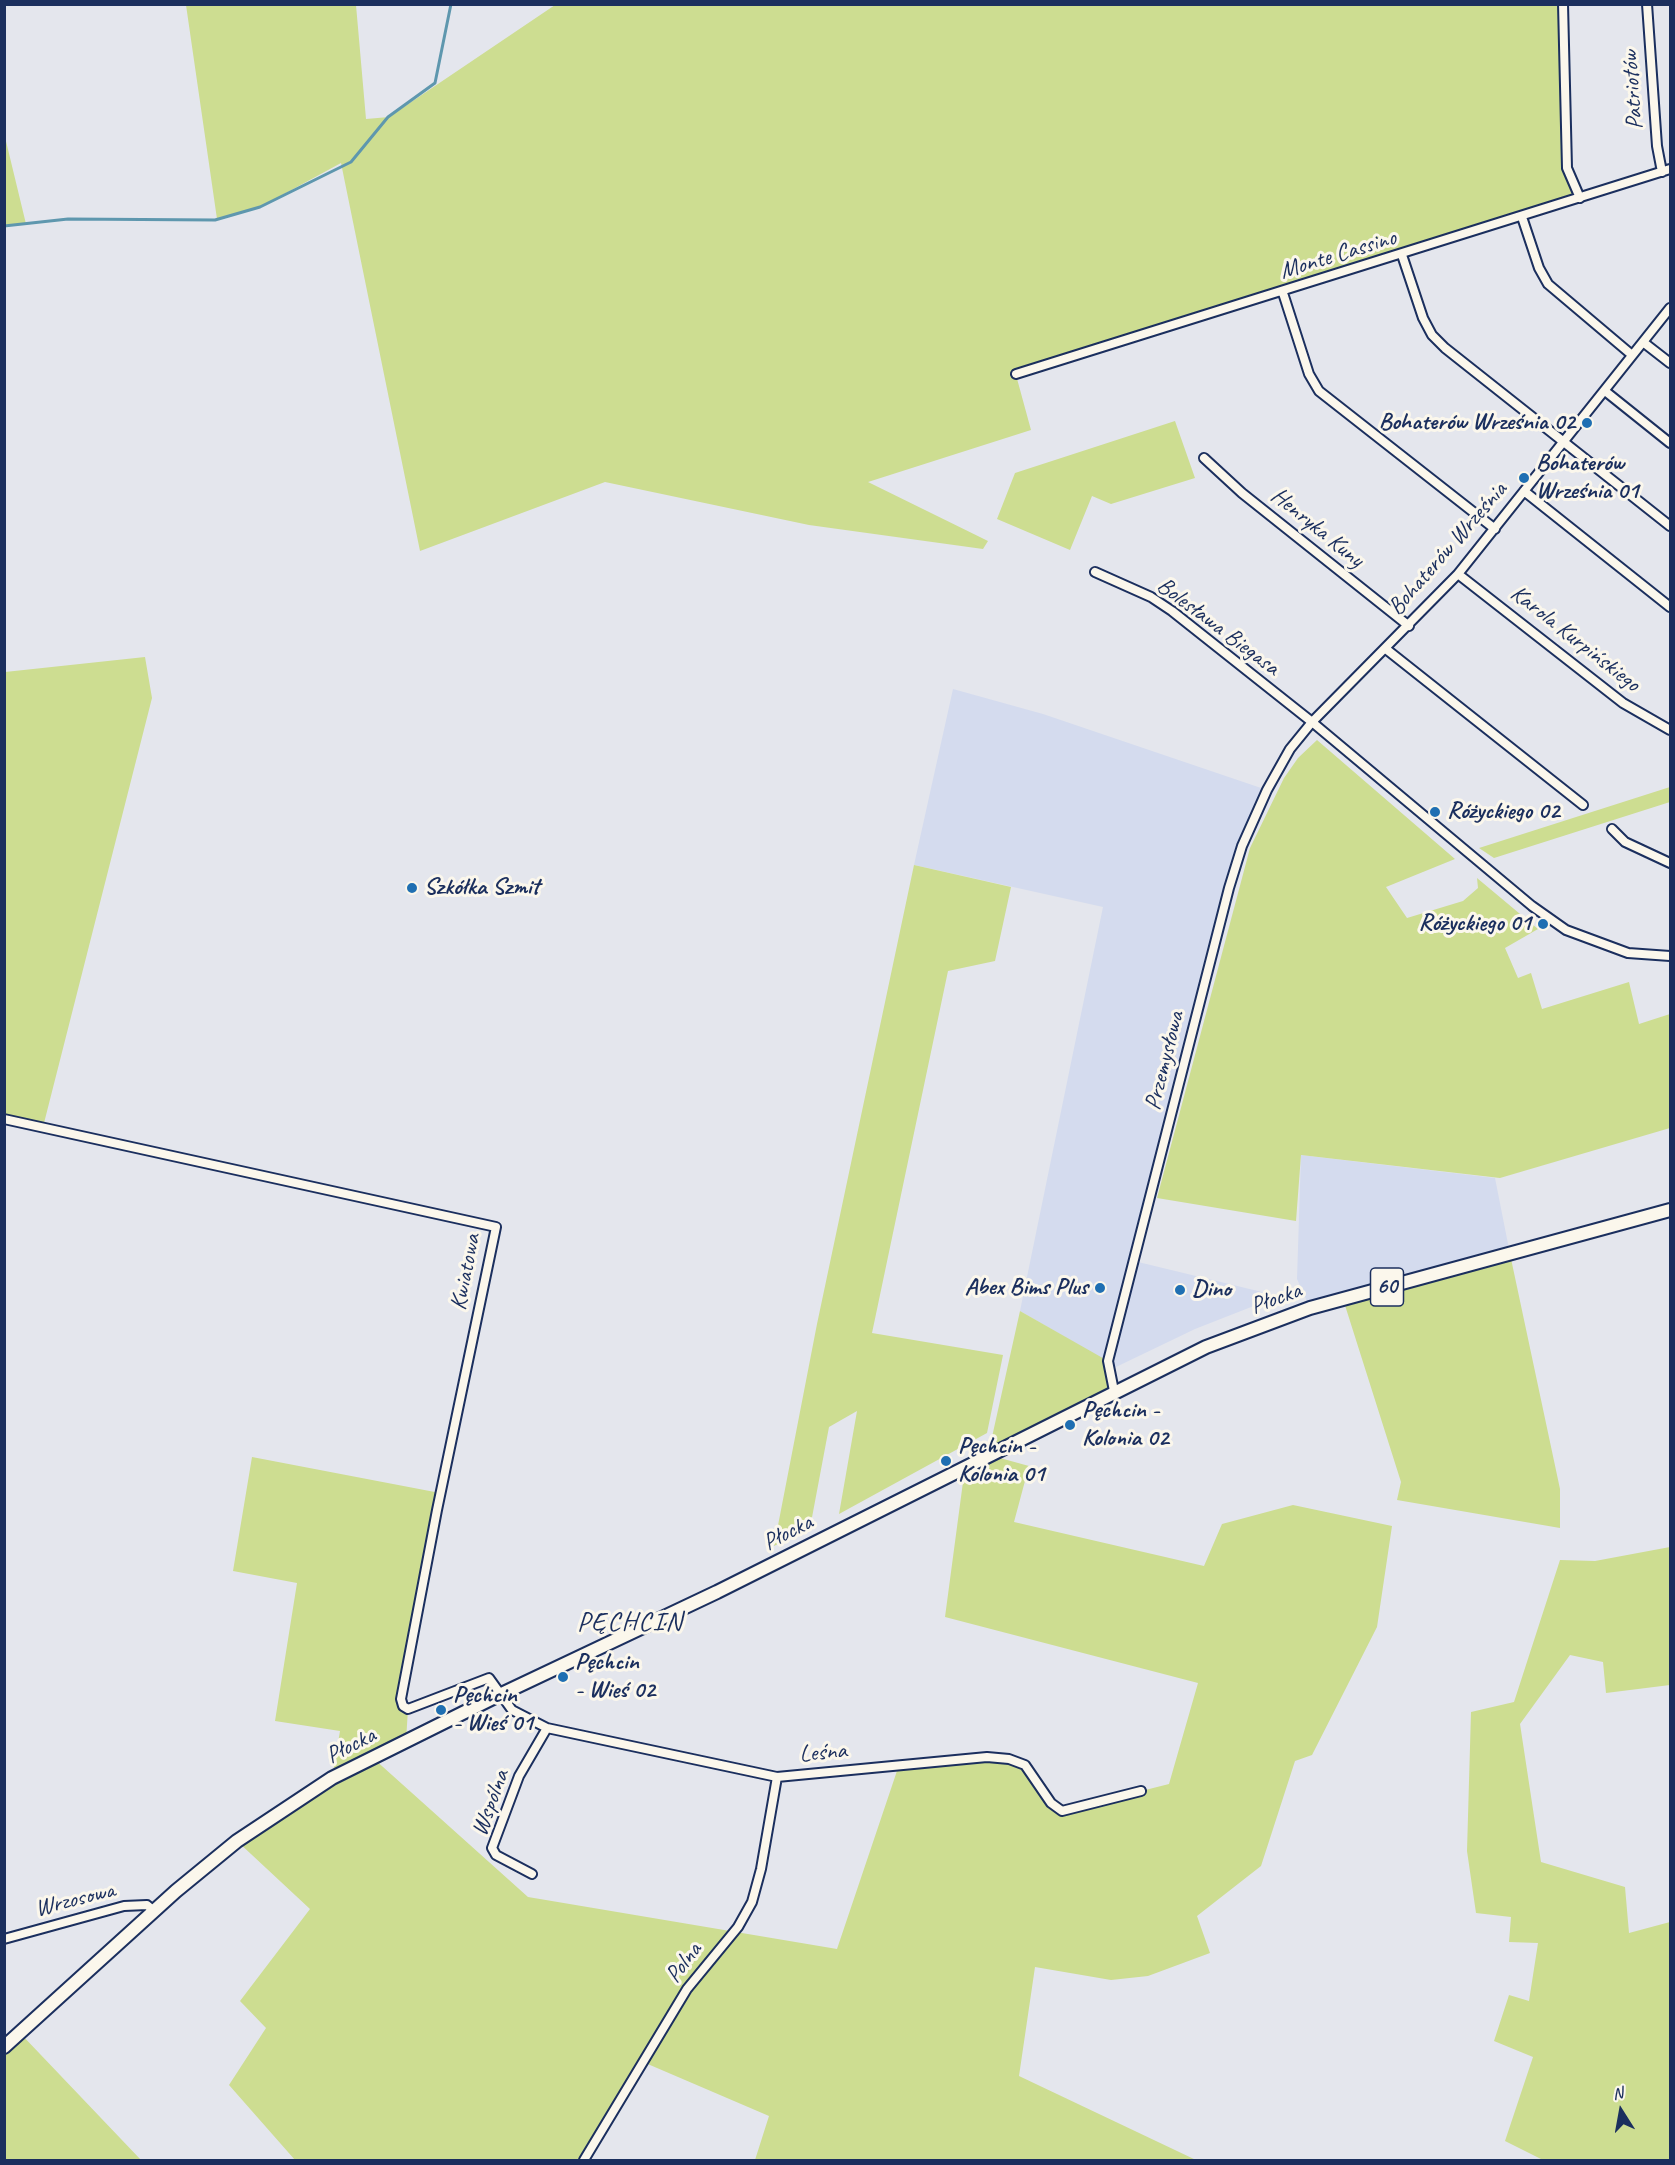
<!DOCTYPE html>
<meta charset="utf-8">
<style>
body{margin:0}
#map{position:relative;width:1675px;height:2165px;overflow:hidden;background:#e4e6ed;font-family:Caveat,sans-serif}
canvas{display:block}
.frame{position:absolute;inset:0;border:6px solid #1b2f5e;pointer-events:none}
.north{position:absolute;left:1591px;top:2081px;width:60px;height:60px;-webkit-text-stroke:4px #fbf7ec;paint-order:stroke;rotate:349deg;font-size:16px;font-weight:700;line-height:24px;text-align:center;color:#1b2f5e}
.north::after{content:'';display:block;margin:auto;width:21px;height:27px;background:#1b2f5e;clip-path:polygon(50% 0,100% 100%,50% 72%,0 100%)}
</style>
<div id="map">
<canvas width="1675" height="2165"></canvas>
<div class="frame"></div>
<div class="north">N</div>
</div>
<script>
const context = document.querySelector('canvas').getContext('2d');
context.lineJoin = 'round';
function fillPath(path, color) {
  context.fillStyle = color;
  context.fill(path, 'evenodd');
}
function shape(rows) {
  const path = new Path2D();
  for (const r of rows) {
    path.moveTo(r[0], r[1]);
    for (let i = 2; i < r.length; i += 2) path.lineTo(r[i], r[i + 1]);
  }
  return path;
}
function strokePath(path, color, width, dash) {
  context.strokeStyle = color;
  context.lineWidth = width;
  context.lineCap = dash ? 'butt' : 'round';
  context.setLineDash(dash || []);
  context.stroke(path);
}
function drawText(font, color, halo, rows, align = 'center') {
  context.font = font + ' Caveat,sans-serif';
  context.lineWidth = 6;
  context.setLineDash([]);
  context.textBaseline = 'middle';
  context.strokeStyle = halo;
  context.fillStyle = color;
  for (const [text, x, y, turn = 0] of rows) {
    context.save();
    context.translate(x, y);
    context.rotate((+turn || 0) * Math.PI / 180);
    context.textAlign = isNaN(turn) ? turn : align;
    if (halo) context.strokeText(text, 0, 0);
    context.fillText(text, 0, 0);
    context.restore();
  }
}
const built = shape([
 [953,689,1043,714,1267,790,1242,846,1134,1261,1262,1292,1269,1300,1195,1329,1116,1367,1020,1311,1103,907,914,865],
 [1301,1155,1495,1178,1510,1254,1310,1308,1297,1279]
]);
const green = shape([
 [186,5,356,5,366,119,389,117,555,5,1563,5,1567,168,1580,198,1016,375,1031,430,868,482,988,541,983,549,809,525,605,482,420,551,341,163,262,206,217,219],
 [4,137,5,137,26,224,5,226],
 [1175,421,1195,478,1111,504,1092,496,1070,550,997,519,1015,473],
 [145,657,152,698,43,1127,5,1118,5,672],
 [1317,740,1455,859,1386,887,1407,918,1463,901,1478,888,1477,878,1538,929,1505,948,1518,978,1531,973,1542,1009,1629,982,1639,1024,1670,1014,1670,1128,1500,1178,1301,1155,1296,1221,1157,1198,1250,848,1284,778,1298,758],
 [1670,787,1670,802,1494,858,1479,848],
 [914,865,1011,887,995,961,948,971,872,1333,1003,1355,987,1433,839,1514,857,1411,829,1427,810,1528,774,1546,817,1324],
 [1510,1254,1560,1489,1560,1528,1397,1500,1401,1482,1343,1299],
 [1020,1311,1108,1361,1114,1391,989,1455,1029,1466,1014,1522,1204,1566,1222,1524,1293,1505,1392,1526,1377,1627,1312,1755,1295,1761,1261,1866,1197,1916,1210,1953,1148,1976,1111,1980,1035,1967,1019,2076,1196,2160,755,2160,769,2116,643,2062,584,2160,295,2160,229,2085,266,2028,240,2001,310,1909,237,1841,332,1778,340,1731,275,1721,297,1583,233,1571,252,1457,440,1493,401,1699,408,1709,406,1741,373,1758,528,1897,837,1949,899,1765,987,1757,1025,1765,1062,1811,1169,1784,1198,1683,945,1617,965,1467,988,1455],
 [1670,1547,1670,1685,1606,1693,1603,1662,1570,1655,1520,1724,1541,1862,1625,1887,1629,1933,1670,1922,1670,2160,1543,2160,1505,2141,1533,2057,1494,2041,1509,1995,1529,2001,1538,1943,1509,1942,1511,1917,1476,1913,1467,1851,1471,1712,1514,1702,1560,1560,1595,1561],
 [20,2033,141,2160,5,2160,5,2047]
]);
const stream = shape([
 [4,226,68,219,215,220,260,207,351,162,388,117,435,83,451,4]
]);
const street = shape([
 [1563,4,1567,168,1580,198],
 [1647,4,1657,146,1662,172],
 [1522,217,1539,268,1548,284,1632,355],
 [1402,255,1423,318,1432,335,1445,348,1670,526],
 [1283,293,1309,374,1319,391,1495,529],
 [1643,342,1670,363],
 [1016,374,1670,169],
 [1605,391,1670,443],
 [1204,458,1242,493,1409,626],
 [1524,491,1670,607],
 [1095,572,1151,597,1172,611,1312,722,1532,906,1566,930,1628,953,1670,956],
 [1458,574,1623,703,1670,730],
 [1386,649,1583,805],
 [1612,829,1625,842,1670,863],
 [4,1119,496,1227,437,1510,401,1699,403,1706,408,1709,489,1678,512,1710,547,1728,777,1777,987,1757,1009,1759,1025,1765,1051,1803,1062,1811,1141,1791],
 [1114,1391,1108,1361,1229,888,1242,846,1267,790,1290,749,1312,722,1458,574,1670,308],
 [532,1874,496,1855,492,1848,519,1776,547,1728],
 [4,1939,124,1906,147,1905,154,1911],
 [584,2160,687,1989,738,1927,752,1902,761,1869,777,1777]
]);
const primary = shape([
 [4,2047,176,1891,237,1841,332,1778,493,1698,717,1592,1206,1347,1310,1308,1670,1210]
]);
const markers = [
 [1587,423,6,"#1f6fb2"],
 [1524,478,6,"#1f6fb2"],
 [1435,812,6,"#1f6fb2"],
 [412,888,6,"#1f6fb2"],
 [1543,924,6,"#1f6fb2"],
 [1100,1288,6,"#1f6fb2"],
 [1180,1290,6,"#1f6fb2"],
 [1070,1425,6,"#1f6fb2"],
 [946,1461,6,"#1f6fb2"],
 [563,1677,6,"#1f6fb2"],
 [441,1710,6,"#1f6fb2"]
];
const shields = [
 [1387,1287,33]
];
const shieldNames = [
 ["60",1387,1287]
];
const streetNames = [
 ["Patriotów",1633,90,-94],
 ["Monte Cassino",1338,255,-17],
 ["Henryka Kuny",1317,528,39],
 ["Bohaterów Września",1448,549,-49],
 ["Bolesława Biegasa",1218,627,37],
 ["Karola Kurpińskiego",1575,639,38],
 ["Przemysłowa",1165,1061,-76],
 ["Kwiatowa",466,1272,-79],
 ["Płocka",1276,1299,-20],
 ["Płocka",788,1533,-27],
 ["Płocka",351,1746,-27],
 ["Leśna",823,1753,-5],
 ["Wspólna",491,1803,-70],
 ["Wrzosowa",75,1900,-14],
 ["Polna",684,1963,-53]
];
const poiNames = [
 ["Bohaterów Września 02",1575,423,"right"],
 ["Bohaterów",1536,464],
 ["Września 01",1536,492],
 ["Różyckiego 02",1447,812],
 ["Szkółka Szmit",424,888],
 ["Różyckiego 01",1531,924,"right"],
 ["Abex Bims Plus",1088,1288,"right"],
 ["Dino",1192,1290],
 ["Pęchcin -",1082,1411],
 ["Kolonia 02",1082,1439],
 ["Pęchcin -",958,1447],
 ["Kolonia 01",958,1475],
 ["Pęchcin",575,1663],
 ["- Wieś 02",575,1691],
 ["Pęchcin",453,1696],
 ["- Wieś 01",453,1724]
];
const quarterNames = [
 ["PĘCHCIN",630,1623]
];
fillPath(built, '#d4dbee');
fillPath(green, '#cddd91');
strokePath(stream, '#5e97ae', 3);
strokePath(street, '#1b2f5e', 12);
strokePath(primary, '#1b2f5e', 16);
strokePath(street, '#fbf7ec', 8);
strokePath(primary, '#fbf7ec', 12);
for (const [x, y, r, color] of markers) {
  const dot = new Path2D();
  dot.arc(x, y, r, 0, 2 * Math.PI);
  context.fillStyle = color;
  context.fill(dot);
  strokePath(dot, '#fbf7ec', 2);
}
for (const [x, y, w] of shields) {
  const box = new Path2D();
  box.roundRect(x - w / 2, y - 19, w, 38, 4.5);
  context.fillStyle = '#fbf7ec';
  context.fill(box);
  strokePath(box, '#1b2f5e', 1.5);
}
drawText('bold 22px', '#1b2f5e', null, shieldNames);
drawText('24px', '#1b2f5e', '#fbf7ec', streetNames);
drawText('bold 24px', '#1b2f5e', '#fbf7ec', poiNames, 'left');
context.letterSpacing = '1.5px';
drawText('27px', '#1b2f5e', '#fbf7ec', quarterNames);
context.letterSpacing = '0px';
</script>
